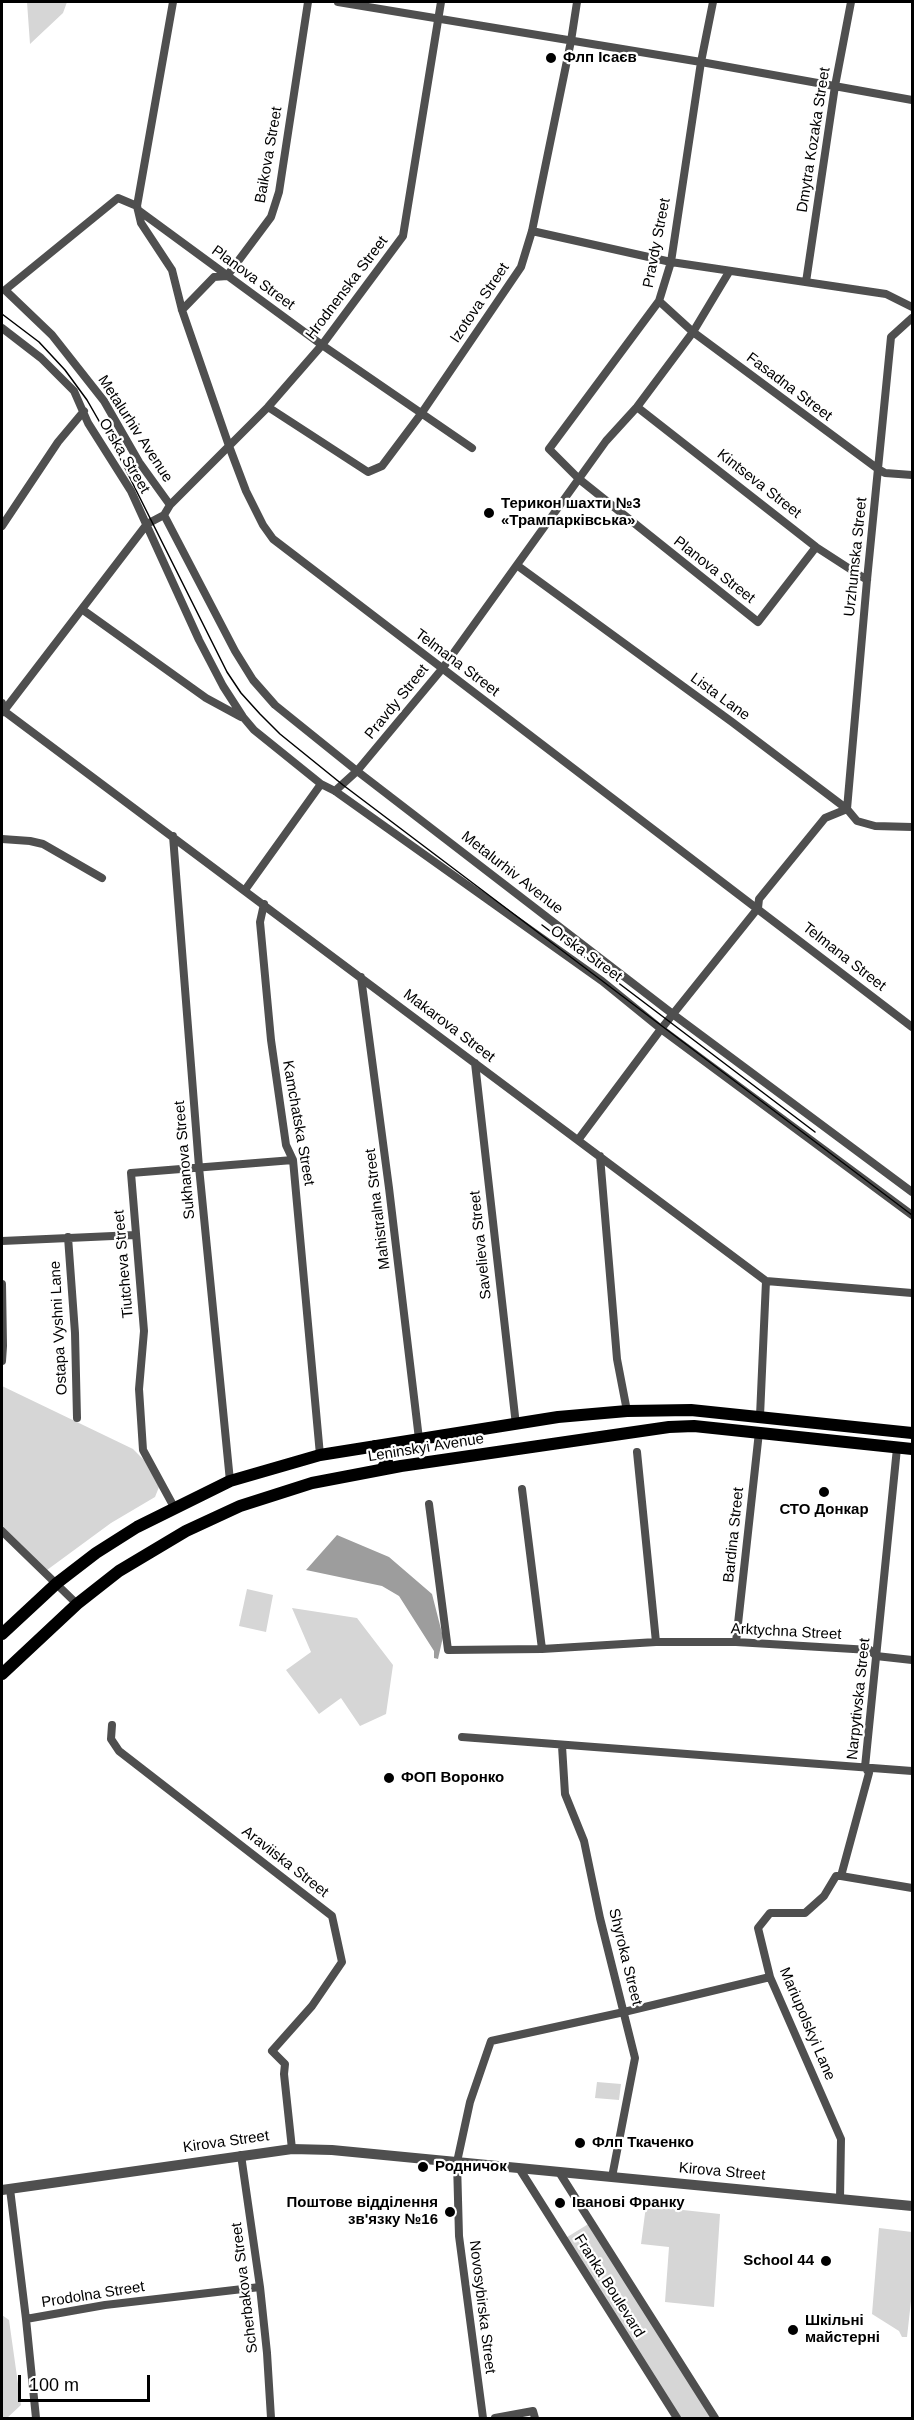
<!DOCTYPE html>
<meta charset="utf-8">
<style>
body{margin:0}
#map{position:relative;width:914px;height:2420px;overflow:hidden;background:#fff;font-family:Arial,sans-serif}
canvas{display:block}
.frame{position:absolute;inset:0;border:3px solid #000;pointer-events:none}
.scale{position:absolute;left:18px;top:2375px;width:132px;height:27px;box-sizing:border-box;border:3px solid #000;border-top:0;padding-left:8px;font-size:18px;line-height:21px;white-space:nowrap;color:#000;-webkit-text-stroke:4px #fff;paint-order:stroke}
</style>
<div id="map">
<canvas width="914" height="2420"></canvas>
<div class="frame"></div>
<div class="scale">100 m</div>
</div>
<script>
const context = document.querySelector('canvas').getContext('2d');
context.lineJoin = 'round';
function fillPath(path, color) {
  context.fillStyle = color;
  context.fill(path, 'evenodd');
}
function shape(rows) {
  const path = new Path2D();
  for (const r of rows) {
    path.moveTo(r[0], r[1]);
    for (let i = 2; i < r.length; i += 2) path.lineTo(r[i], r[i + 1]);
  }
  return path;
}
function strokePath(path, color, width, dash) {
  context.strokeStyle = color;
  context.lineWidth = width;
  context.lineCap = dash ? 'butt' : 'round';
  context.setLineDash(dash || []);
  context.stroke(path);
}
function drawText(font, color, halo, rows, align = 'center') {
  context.font = font + ' Arial,sans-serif';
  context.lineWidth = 4.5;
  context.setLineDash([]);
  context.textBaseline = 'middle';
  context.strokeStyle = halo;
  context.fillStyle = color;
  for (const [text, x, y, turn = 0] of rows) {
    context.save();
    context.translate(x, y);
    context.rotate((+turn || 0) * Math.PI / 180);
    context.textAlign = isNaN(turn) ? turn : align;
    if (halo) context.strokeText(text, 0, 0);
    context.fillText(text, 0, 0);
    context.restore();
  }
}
const green = shape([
 [27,2,67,2,63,13,30,44],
 [2,1386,133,1449,144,1460,159,1487,155,1497,111,1523,47,1570,2,1527],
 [247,1589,273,1595,266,1632,239,1626],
 [292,1608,357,1618,393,1665,386,1714,360,1726,341,1698,319,1714,286,1670,311,1652],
 [597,2082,621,2084,619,2100,595,2098],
 [646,2206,720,2214,714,2307,665,2302,669,2247,641,2244],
 [590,2223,715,2418,677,2418,564,2239],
 [879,2228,912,2232,912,2292,907,2337,902,2337,899,2331,872,2314],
 [2,2315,9,2320,21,2405,7,2418,2,2418]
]);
const water = shape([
 [337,1535,389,1557,432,1594,443,1637,438,1659,434,1658,434,1651,399,1596,382,1586,306,1570]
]);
const minor = shape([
 [338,2,701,62,912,100],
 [713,2,701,62,671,262,659,301,549,449,579,479,758,622,816,547],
 [137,206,141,223,172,270,182,310,229,446,246,491,263,525,273,539,912,1027],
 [138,210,322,345,472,448],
 [532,231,671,262,886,294,912,307],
 [806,282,835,86,851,2],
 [659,301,693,332,878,469,885,473,912,475],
 [182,310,214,277,227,276,271,217,279,192,308,2],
 [2,328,41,358,74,391,88,423,131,491,199,640,223,686,243,717,254,730,321,784,335,791,602,981,661,1029,912,1215],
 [268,407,368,472,382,466,421,414,521,267,532,231,571,41,577,2],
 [637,407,816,547,867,580],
 [170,505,139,462,104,401,52,335,5,290,118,198,137,206,173,2],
 [164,515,235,651,253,680,275,705,357,771,674,1015,912,1192],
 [2,526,58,442,84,411],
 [518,566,732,722,847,809,857,821,875,826,912,827],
 [83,610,206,698,241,717],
 [2,703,4,711,766,1281,912,1293],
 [3,712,147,524,164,515,170,505,268,407,322,345,403,236,441,2],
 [335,791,357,771,442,669,606,441,637,407,693,332,729,272],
 [173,836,199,1167,230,1481],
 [2,839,30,841,43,844,102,878],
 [245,890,321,784],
 [264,904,260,922,271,1040,286,1145,293,1160,320,1455],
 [361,977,389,1188,419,1439],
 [475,1063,516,1425],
 [578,1140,661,1029,758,908,759,899,825,818,847,809,867,580,891,337,912,318],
 [600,1156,617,1359,627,1411],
 [68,1237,75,1333,77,1418],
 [2,1241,135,1235],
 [2,1284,3,1346,2,1361],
 [760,1416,766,1281],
 [637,1452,656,1642],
 [522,1489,542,1649],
 [429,1504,448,1650,542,1649,656,1642,736,1642,870,1650,876,1656,912,1660],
 [174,1507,143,1450,139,1389,144,1331,131,1173,293,1160],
 [2,1531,77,1604],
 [736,1642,759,1432],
 [112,1725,111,1739,119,1751,332,1916,342,1962,312,2006,272,2051,285,2064,284,2074,292,2149],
 [462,1737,912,1771],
 [562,1746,565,1794,584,1841,600,1918,635,2058,612,2177],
 [841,1876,869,1773,865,1767,897,1448],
 [841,1876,912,1888],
 [241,2155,260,2287,267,2353,271,2418],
 [519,2168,677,2418],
 [559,2172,715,2418],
 [10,2189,26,2319,105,2305,260,2287],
 [840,2199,841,2139,770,1977,758,1928,770,1913,805,1913,824,1896,836,1876,841,1876],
 [26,2319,36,2418],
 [483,2418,459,2236,457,2162,470,2102,491,2041,624,2012,770,1977],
 [495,2418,533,2411,535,2418]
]);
const tertiary = shape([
 [2,2190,292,2149,332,2150,912,2206]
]);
const primary = shape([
 [374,1446,385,1451,387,1462,381,1470],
 [2,1634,57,1583,96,1553,137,1527,230,1481,320,1455,558,1417,627,1411,691,1410,912,1433],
 [2,1674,77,1604,119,1571,186,1531,240,1506,312,1483,401,1466,669,1427,694,1426,912,1449]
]);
const tram = shape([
 [2,314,39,342,65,370,87,400,118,454,227,672,241,693,260,714,280,734,343,785,912,1215],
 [542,925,815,1132]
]);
const markers = [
 [551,58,6,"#000"],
 [489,513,6,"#000"],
 [824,1492,6,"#000"],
 [389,1778,6,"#000"],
 [580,2143,6,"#000"],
 [423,2167,6,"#000"],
 [560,2203,6,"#000"],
 [450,2212,6,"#000"],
 [826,2261,6,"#000"],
 [793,2330,6,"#000"]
];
const poiNames = [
 ["Флп Ісаєв",563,58],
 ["Терикон шахти №3",501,504],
 ["«Трампарківська»",501,521],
 ["СТО Донкар",824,1510,"center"],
 ["ФОП Воронко",401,1778],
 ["Флп Ткаченко",592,2143],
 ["Родничок",435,2167],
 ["Поштове відділення",438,2203,"right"],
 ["зв'язку №16",438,2220,"right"],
 ["Іванові Франку",572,2203],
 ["School 44",814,2261,"right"],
 ["Шкільні",805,2321],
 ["майстерні",805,2338]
];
const streetNames = [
 ["Dmytra Kozaka Street",814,140,-81],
 ["Baikova Street",269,155,-80],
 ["Pravdy Street",657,243,-79],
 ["Planova Street",253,278,36],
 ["Hrodnenska Street",347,288,-53],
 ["Izotova Street",480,303,-56],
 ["Fasadna Street",789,387,37],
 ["Metalurhiv Avenue",135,429,57],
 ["Orska Street",124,456,59],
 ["Kintseva Street",759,484,38],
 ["Urzhumska Street",856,557,-84],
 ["Planova Street",714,570,38],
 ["Telmana Street",457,663,37],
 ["Lista Lane",720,697,36],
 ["Pravdy Street",397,702,-51],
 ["Metalurhiv Avenue",512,873,38],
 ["Orska Street",586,954,36],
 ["Telmana Street",844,957,38],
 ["Makarova Street",449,1026,37],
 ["Kamchatska Street",298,1123,80],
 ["Sukhanova Street",185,1160,-95],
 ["Mahistralna Street",378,1209,-97],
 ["Savelieva Street",481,1245,-96],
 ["Tiutcheva Street",124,1264,-95],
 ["Ostapa Vyshni Lane",59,1328,-93],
 ["Leninskyi Avenue",426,1448,-9],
 ["Bardina Street",734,1535,-84],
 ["Arktychna Street",786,1632,3],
 ["Narpytivska Street",859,1699,-84],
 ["Araviiska Street",285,1862,38],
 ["Shyroka Street",625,1957,76],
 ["Mariupolskyi Lane",807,2024,67],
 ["Kirova Street",226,2142,-8],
 ["Kirova Street",722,2172,5],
 ["Franka Boulevard",609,2286,58],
 ["Scherbakova Street",245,2288,-97],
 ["Prodolna Street",93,2295,-9],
 ["Novosybirska Street",482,2307,83]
];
fillPath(green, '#d6d6d6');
fillPath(water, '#9d9d9d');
strokePath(minor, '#4f4f4f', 8);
strokePath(tertiary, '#4f4f4f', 10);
strokePath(primary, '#000', 12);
strokePath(tram, '#000', 1.5);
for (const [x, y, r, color] of markers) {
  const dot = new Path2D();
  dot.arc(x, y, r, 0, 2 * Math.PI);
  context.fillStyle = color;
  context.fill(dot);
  strokePath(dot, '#fff', 2);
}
drawText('bold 15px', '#000', '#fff', poiNames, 'left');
drawText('15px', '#000', '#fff', streetNames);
</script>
